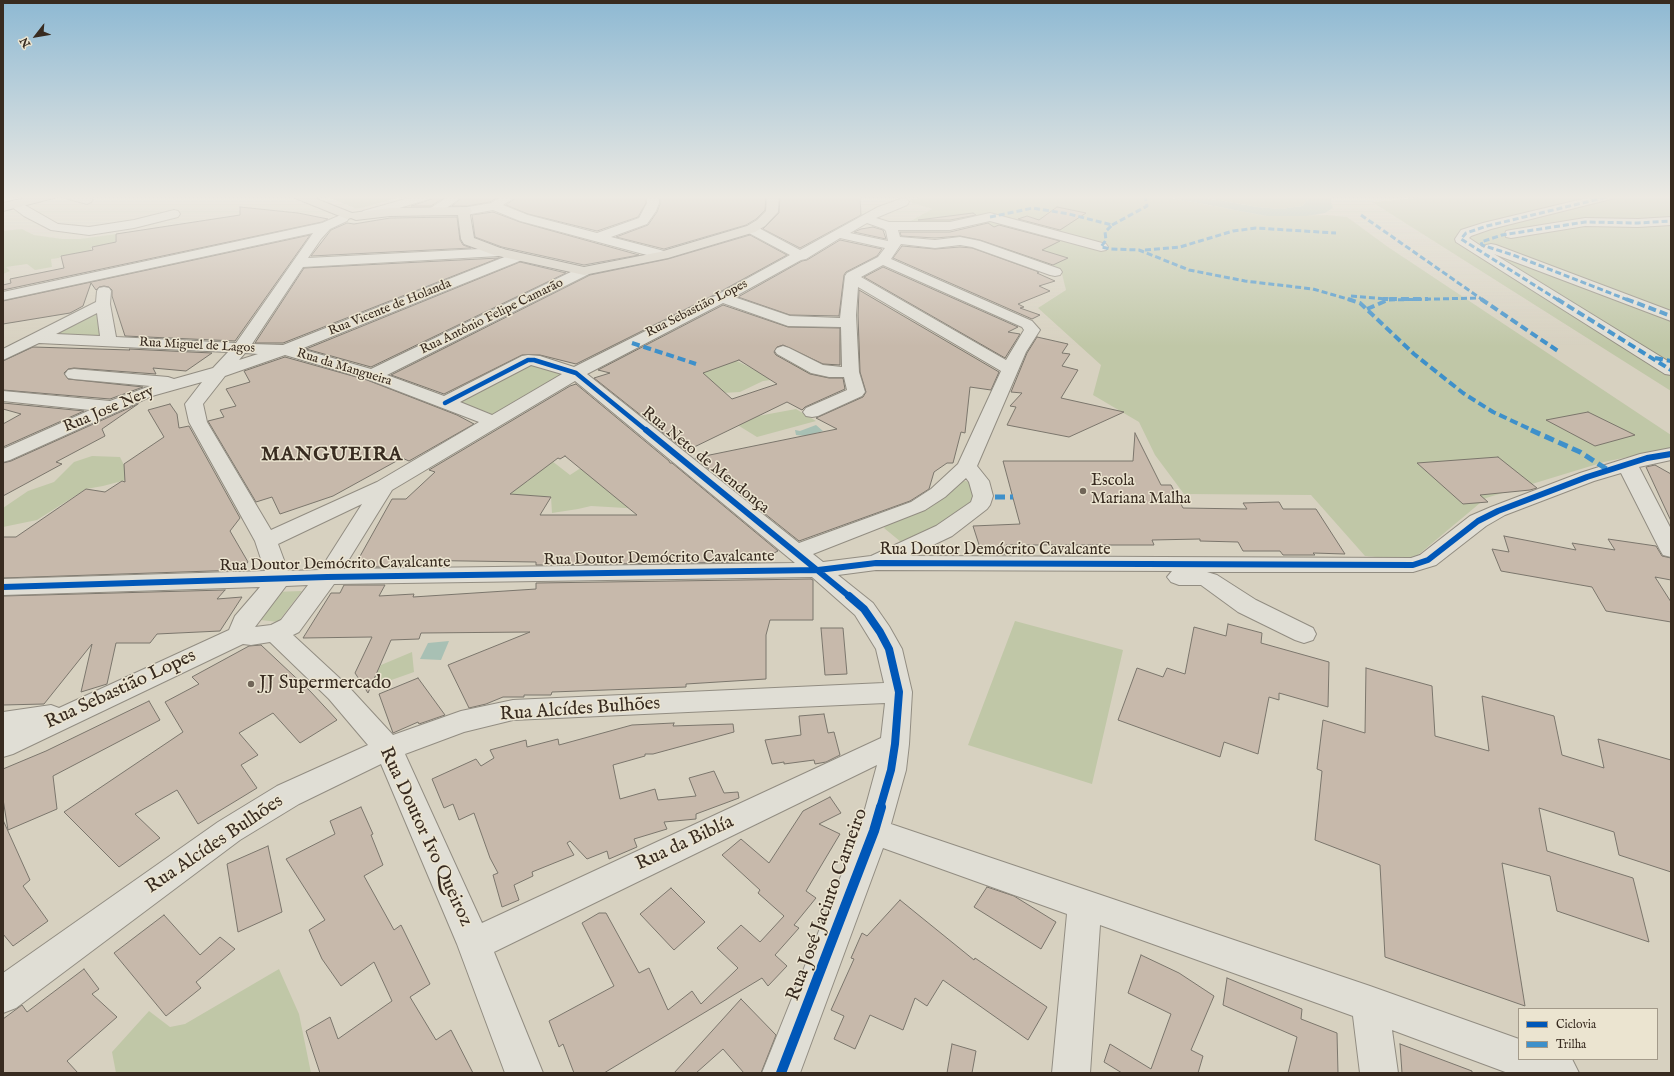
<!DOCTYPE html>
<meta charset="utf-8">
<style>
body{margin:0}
#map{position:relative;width:1674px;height:1076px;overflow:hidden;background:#d7d1c0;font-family:"IM FELL English",serif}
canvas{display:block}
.frame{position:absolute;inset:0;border:4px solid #382b20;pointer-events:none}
.legend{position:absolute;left:1518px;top:1008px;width:140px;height:52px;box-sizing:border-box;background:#ebe4d0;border:1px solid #a39a8a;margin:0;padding:5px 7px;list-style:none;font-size:12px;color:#382b20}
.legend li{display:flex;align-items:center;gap:8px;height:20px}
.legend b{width:20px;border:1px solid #a39a8a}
.north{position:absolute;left:16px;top:16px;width:40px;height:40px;-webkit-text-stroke:3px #ebe4d0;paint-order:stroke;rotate:239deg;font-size:11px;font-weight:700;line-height:16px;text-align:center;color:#382b20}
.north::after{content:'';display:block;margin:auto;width:14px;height:18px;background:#382b20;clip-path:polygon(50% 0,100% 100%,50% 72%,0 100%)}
</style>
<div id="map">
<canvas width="1674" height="1076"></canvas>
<div class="frame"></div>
<ul class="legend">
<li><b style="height:5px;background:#0057b8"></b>Ciclovia</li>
<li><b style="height:5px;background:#3e90ca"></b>Trilha</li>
</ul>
<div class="north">N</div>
</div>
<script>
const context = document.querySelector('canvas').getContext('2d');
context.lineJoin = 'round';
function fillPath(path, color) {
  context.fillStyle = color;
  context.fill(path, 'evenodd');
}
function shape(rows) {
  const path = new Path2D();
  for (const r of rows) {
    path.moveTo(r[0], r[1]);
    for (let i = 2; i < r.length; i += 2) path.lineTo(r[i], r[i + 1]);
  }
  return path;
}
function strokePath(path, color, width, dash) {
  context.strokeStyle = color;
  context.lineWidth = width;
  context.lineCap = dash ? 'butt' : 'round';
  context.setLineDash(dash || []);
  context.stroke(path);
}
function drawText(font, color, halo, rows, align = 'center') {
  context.font = font + ' "IM FELL English",serif';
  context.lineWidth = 3;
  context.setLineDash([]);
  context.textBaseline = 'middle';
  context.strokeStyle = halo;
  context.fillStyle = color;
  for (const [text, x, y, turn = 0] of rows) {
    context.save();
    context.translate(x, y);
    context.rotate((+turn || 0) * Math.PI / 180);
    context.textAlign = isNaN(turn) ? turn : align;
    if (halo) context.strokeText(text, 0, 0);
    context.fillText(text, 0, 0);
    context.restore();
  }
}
const green = shape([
 [324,196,406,196,357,209],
 [926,196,1161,196,1266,216,1327,215,1347,217,1388,247,1671,435,1671,448,1604,462,1486,498,1418,555,1409,560,1365,556,1311,495,1184,494,1155,455,1139,422,1093,395,1101,365,1038,308,1066,290,1061,270,997,249,1018,234,968,222,907,223,932,209,906,201],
 [1194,196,1309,196,1306,202,1302,206,1280,209,1258,207],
 [1437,196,1671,196,1671,391,1372,202],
 [22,229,34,235,62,239,80,239,116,234,115,243,91,247,91,251,61,256,59,258,51,259,52,267,35,270,27,264,6,267,10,271,3,274,3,231],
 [97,311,101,338,45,336],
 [731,358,755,370,773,364,800,363,815,372,790,380,778,379,763,381,740,392,687,395,664,390],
 [530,362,566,373,494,415,458,401],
 [796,409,816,421,757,437,731,421],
 [92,456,120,457,124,465,135,465,156,472,103,486,86,489,37,520,3,527,3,508,28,491,54,482,74,462],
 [552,461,570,475,590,462,643,509,591,506,578,509,552,513,551,497,522,495,512,499,497,487,506,480,527,482,535,475,538,469],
 [958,480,971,482,974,499,935,529,901,542,884,528,890,521],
 [302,591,278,622,252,619,273,592],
 [1015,621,1123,650,1092,784,968,745],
 [412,652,414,672,366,689,359,677,378,671,381,665],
 [279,969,299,1014,311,1073,116,1073,112,1052,149,1011,170,1027,185,1024]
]);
const water = shape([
 [1161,196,1194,196,1258,207,1280,209,1302,206,1306,202,1309,196,1333,196,1331,202,1333,208,1325,213,1307,216,1266,216],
 [816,425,823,431,807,436,796,435,795,430,800,431],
 [449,641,441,660,420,659,428,643]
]);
const building = shape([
 [435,196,447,196,431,206,411,206,432,199,435,196],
 [464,196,500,196,490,202,467,206,452,206,464,196],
 [518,196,646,196,646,203,638,217,597,231,528,214,506,205,518,196],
 [660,196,766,196,765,210,756,219,746,225,664,249,616,237,648,225,657,212,660,204,660,196],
 [780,196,860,196,861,215,800,248,763,229,779,213,780,196],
 [240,207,298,213,328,219,322,222,3,290,3,285,11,283,10,279,64,268,61,256,93,250,92,247,116,242,116,234,240,215,240,207],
 [1057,207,1086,213,1060,230,1018,219,1027,216,1039,220,1057,207],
 [493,212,520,222,639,255,584,265,502,247,475,237,472,215,493,212],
 [973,213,976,215,950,220,918,220,973,213],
 [457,217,460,240,463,245,471,248,311,256,331,230,347,223,354,224,390,218,457,217],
 [988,223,994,227,999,225,1060,241,1042,250,1068,258,1053,265,980,240,960,236,935,238,901,236,900,232,950,232,988,223],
 [873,227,883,230,886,239,854,232,861,229,873,227],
 [310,235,235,341,125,336,112,296,112,290,109,287,104,286,99,287,96,290,91,283,83,306,70,313,3,324,3,301,310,235],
 [750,235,787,255,716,294,576,364,540,355,522,355,444,394,391,375,590,275,668,259,750,235],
 [840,240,882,249,877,256,846,272,844,275,839,316,790,315,738,297,802,261,807,260,840,240],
 [902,246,935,249,960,247,972,248,1039,272,1037,273,1055,281,1039,286,1050,291,1018,304,1024,307,1020,308,1040,315,1032,319,893,258,902,246],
 [499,258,283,343,255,343,304,268,499,258],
 [520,262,566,273,371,367,306,349,520,262],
 [883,267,1018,327,1008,332,1020,334,1005,358,864,277,883,267],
 [859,290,999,372,991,390,970,387,965,433,961,432,953,463,947,463,934,472,929,489,910,501,799,541,695,458,837,429,816,418,863,397,866,392,860,372,858,315,859,290],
 [723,305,788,327,840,328,840,365,823,364,783,345,777,347,774,352,776,355,810,374,829,378,843,378,845,389,805,407,802,410,787,402,686,451,594,378,610,373,598,370,723,305],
 [739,360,777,384,732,399,703,373,739,360],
 [1037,337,1068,344,1062,353,1070,354,1062,366,1078,370,1061,398,1124,412,1069,437,1007,425,1016,407,1010,406,1022,393,1011,392,1027,353,1037,337],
 [33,347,130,350,129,349,212,353,186,371,153,368,156,374,74,368,68,369,64,373,68,379,143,387,110,399,3,390,3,361,33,347],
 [285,357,367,380,457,415,474,424,409,461,402,458,333,496,280,514,272,497,256,502,208,421,224,417,220,410,236,406,226,389,250,382,244,371,285,357],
 [576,384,669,461,670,463,672,463,778,551,756,562,536,565,536,562,397,560,393,567,354,567,392,499,406,499,435,472,429,470,570,386,576,384],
 [565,456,637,515,540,515,551,497,510,494,558,458,560,459,565,456],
 [3,403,84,411,3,447,3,424,21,414,3,409,3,403],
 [138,404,102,429,105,436,56,462,62,464,3,496,3,463,11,461,138,404],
 [170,404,177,414,179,428,189,426,240,518,230,531,248,562,241,570,3,578,3,537,16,537,86,489,105,492,122,481,125,482,124,464,164,437,148,410,170,404],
 [1588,412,1635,435,1595,446,1546,420,1588,412],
 [1135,433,1161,485,1171,485,1183,508,1247,509,1243,503,1279,502,1283,509,1316,509,1345,554,1313,553,1315,555,1283,555,1280,551,1243,551,1238,542,1200,541,1200,539,1152,540,1154,545,1006,545,1008,554,982,554,973,526,1020,524,1003,461,1133,461,1135,433],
 [1498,457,1537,488,1530,490,1480,495,1488,502,1463,504,1417,463,1498,457],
 [1655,465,1671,474,1671,521,1646,467,1655,465],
 [1504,536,1576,550,1572,543,1615,550,1608,539,1656,546,1662,556,1671,558,1671,580,1655,577,1671,602,1671,622,1606,611,1592,587,1501,571,1492,549,1509,552,1504,536],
 [811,579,813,580,813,620,770,620,766,635,766,679,686,684,686,687,552,692,551,695,524,695,524,697,503,697,486,704,469,708,448,665,530,632,421,633,419,639,391,640,368,693,355,673,372,637,303,638,331,593,340,593,344,585,385,585,379,596,414,594,413,597,536,589,536,583,811,579],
 [225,590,217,599,242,597,220,631,157,634,150,643,116,643,107,684,81,692,92,644,44,704,3,705,3,596,225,590],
 [1228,624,1262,633,1261,643,1329,662,1328,707,1279,693,1279,700,1269,697,1258,754,1224,742,1220,757,1118,720,1137,668,1163,677,1167,668,1185,674,1194,627,1226,636,1228,624],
 [821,628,843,628,847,674,825,675,821,628],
 [261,645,310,691,337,720,300,743,273,713,239,733,258,755,241,765,257,788,198,824,177,790,135,814,160,838,119,867,64,812,183,732,165,702,199,684,192,677,249,646,261,645],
 [1366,668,1432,686,1435,736,1489,751,1482,696,1554,716,1562,755,1604,768,1598,739,1671,760,1671,872,1619,855,1614,832,1539,808,1547,851,1633,878,1649,942,1557,911,1550,876,1502,863,1525,1006,1385,957,1380,865,1315,840,1322,771,1317,769,1323,720,1365,733,1366,668],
 [418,678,445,715,419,724,418,722,393,733,379,694,418,678],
 [149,701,160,720,53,776,57,809,8,830,3,799,3,769,46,751,149,701],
 [824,714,828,733,834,732,840,755,826,762,815,764,814,760,784,764,784,762,772,764,765,740,801,735,799,716,824,714],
 [674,723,673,726,733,724,734,732,653,754,645,754,645,756,613,765,620,799,655,789,658,800,696,796,689,778,714,771,724,793,738,792,739,798,696,814,696,819,664,822,667,829,634,839,637,847,609,859,607,851,587,859,570,841,567,843,574,855,532,872,533,876,514,885,519,900,502,907,493,875,498,873,490,858,474,813,459,820,453,804,444,808,432,779,476,759,481,766,494,758,490,750,526,740,527,747,558,739,559,745,632,725,674,723],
 [830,797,841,813,819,824,840,834,806,891,816,898,794,925,799,928,775,955,787,966,768,986,762,978,604,1073,574,1073,563,1044,559,1047,549,1021,614,986,582,923,599,913,606,913,639,973,649,968,668,1010,692,991,701,1004,738,968,717,948,741,925,760,942,784,916,758,893,760,890,722,855,741,839,769,863,803,811,830,797],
 [361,807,373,834,371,835,383,865,364,876,394,930,401,925,430,984,410,997,436,1040,451,1030,473,1073,320,1073,306,1031,330,1017,338,1039,392,1001,374,962,341,986,322,959,309,930,325,920,286,859,335,834,330,821,361,807],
 [3,820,30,880,23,886,48,921,13,946,3,934,3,820],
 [268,846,282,912,238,932,227,864,268,846],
 [987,887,1014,896,1056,922,1041,949,974,907,987,887],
 [671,888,705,922,674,950,640,914,671,888],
 [900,900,974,960,975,958,1047,1007,1028,1040,943,980,927,1006,915,998,903,1030,870,1015,855,1049,834,1039,844,1016,831,1010,854,959,851,958,862,933,867,936,900,900],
 [164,915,200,955,220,937,235,949,196,982,201,988,166,1016,114,953,164,915],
 [1141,955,1179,973,1214,996,1191,1050,1203,1056,1198,1073,1122,1073,1104,1062,1110,1044,1151,1069,1171,1014,1128,993,1141,955],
 [84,969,99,989,92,994,117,1017,67,1061,78,1073,3,1073,3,1019,22,1005,27,1012,84,969],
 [1227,978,1302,1009,1301,1019,1337,1033,1338,1073,1288,1073,1297,1037,1223,1005,1227,978],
 [741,999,776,1035,761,1073,744,1073,723,1049,696,1073,674,1073,741,999],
 [952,1044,976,1051,972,1073,947,1073,952,1044],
 [1400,1044,1472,1071,1472,1073,1402,1073,1400,1044]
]);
const minor = shape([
 [63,196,84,196,91,198,93,200,91,202,87,204,65,198,63,196],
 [416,196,434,196,432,198,367,218,363,217,361,214,363,211,416,196],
 [449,196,463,196,437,215,429,215,427,212,429,209,449,196],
 [503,196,517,196,503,205,528,215,597,233,639,218,647,203,647,196,659,196,659,203,656,211,647,224,611,237,668,252,670,255,668,258,658,258,520,221,493,210,466,215,462,214,460,211,462,208,491,203,503,196],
 [1595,196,1617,196,1615,198,1491,229,1471,236,1469,238,1484,248,1486,245,1491,244,1496,245,1671,311,1671,321,1494,254,1671,363,1671,375,1665,374,1456,242,1455,239,1461,230,1483,223,1595,196],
 [903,198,907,199,909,202,907,205,876,218,889,222,950,222,990,213,1106,244,1108,247,1106,250,1101,251,990,221,950,230,898,230,900,237,935,240,960,237,980,241,1060,269,1062,272,1060,275,1055,276,1050,275,972,247,960,245,935,248,901,244,891,259,1032,321,1040,330,1026,352,977,466,989,481,993,496,990,505,987,509,952,536,910,556,1411,558,1420,555,1470,516,1491,507,1580,473,1640,454,1671,448,1671,460,1639,467,1671,529,1671,557,1663,555,1660,550,1621,473,1594,481,1505,515,1486,526,1436,565,1413,572,1207,572,1217,575,1256,600,1313,628,1316,634,1313,640,1304,643,1295,640,1238,612,1201,585,1179,585,1171,582,1167,577,1172,571,876,570,838,575,873,603,889,626,902,649,912,692,909,744,906,770,891,824,1370,986,1519,1039,1519,1059,1572,1059,1579,1073,1508,1073,1392,1030,1398,1073,1360,1073,1353,1016,1100,925,1090,1073,1052,1073,1067,914,883,848,800,1073,762,1073,859,831,877,765,494,952,543,1073,505,1073,457,944,381,764,299,804,240,840,16,1008,3,1013,3,973,218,822,277,786,368,745,329,699,270,642,251,645,243,644,13,754,3,757,3,712,51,705,59,708,229,630,235,616,260,587,3,595,3,579,265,571,255,541,189,422,185,404,202,382,152,396,10,460,3,462,3,449,90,410,3,401,3,391,110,401,150,386,74,379,68,378,65,374,68,370,74,369,168,377,174,379,213,368,228,352,39,343,3,360,3,349,96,302,97,291,99,288,104,287,109,288,111,291,110,304,116,337,236,343,313,233,3,300,3,292,322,223,343,214,347,215,349,218,347,221,330,229,321,239,308,258,499,248,504,249,506,252,504,255,499,256,303,267,252,344,283,345,512,254,522,254,524,257,522,260,301,349,371,369,579,268,584,267,589,268,591,271,589,274,387,375,444,396,522,356,528,355,540,356,574,367,717,295,790,255,747,232,745,229,747,226,755,226,800,250,878,207,903,198],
 [867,223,884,229,886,231,888,241,850,233,867,223],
 [840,238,885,248,878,257,847,273,845,276,840,318,790,316,734,297,801,260,806,259,840,238],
 [883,265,1022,327,1024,330,1006,360,861,277,883,265],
 [858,287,1001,371,958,464,931,489,911,502,799,543,587,374,723,303,788,326,841,327,842,367,823,365,789,348,783,346,777,348,775,351,777,354,811,373,829,377,844,377,847,390,806,408,803,412,806,416,812,417,818,416,862,396,865,392,859,372,856,315,858,287],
 [97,313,100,336,56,334,97,313],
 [245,353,258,354,239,360,245,353],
 [285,355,367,379,479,422,377,482,271,530,207,422,203,404,225,376,285,355],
 [531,365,562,374,492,415,460,402,531,365],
 [575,381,795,563,343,569,392,490,575,381],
 [966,478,969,482,973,496,971,502,936,526,871,556,823,562,813,554,925,510,945,497,966,478],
 [362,504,320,570,288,571,278,544,362,504],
 [812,577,855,615,876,649,884,683,513,700,461,711,393,735,347,685,293,635,299,632,334,584,812,577],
 [308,585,281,620,271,625,255,627,286,586,308,585],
 [885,703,881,738,482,923,405,754,464,732,513,720,885,703],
 [16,200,58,224,89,227,134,220,174,210,178,211,180,214,178,217,134,228,89,235,51,230,24,216,12,207,10,204,12,201,16,200],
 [1671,217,1671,225,1638,227,1585,226,1511,238,1506,237,1505,234,1506,231,1511,230,1585,218,1638,219,1671,217]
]);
const major = shape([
 [36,196,56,196,54,198,3,211,3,203,36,196],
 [293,196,309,196,352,213,390,208,466,207,470,208,472,211,470,215,474,238,503,249,584,267,660,252,747,226,757,220,766,211,767,196,779,196,778,212,765,226,755,232,668,258,584,275,494,255,464,244,461,239,458,215,390,216,356,220,351,218,347,219,295,198,293,196]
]);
const quietFar2 = shape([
 [1361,215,1480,298],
 [990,217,1033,208,1069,214,1112,225,1105,232,1106,240,1101,247,1111,249,1139,250,1189,270,1245,281,1313,289,1351,300],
 [1112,225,1147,206,1145,196],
 [1145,250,1180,247,1233,231,1256,228,1336,233],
 [1351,296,1388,299],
 [1389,300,1480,298,1482,300],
 [1558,300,1461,239,1466,233,1487,226,1611,196],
 [1628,300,1513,255,1482,245,1481,242,1502,235,1585,222,1638,223,1671,221]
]);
const quietFar1 = shape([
 [1348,299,1360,303,1414,354,1463,393,1493,412,1534,431],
 [1383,299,1388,299],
 [1481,299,1558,351],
 [1557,299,1671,370],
 [1626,299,1671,316],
 [1367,309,1390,299,1428,299],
 [632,343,696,364],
 [1655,358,1671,361]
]);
const quiet = shape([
 [1531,430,1580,452,1608,470],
 [995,497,1013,497]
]);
const cyclewayFar3 = shape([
 [445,403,528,360,534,360,576,373,647,431]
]);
const cyclewayFar2 = shape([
 [646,430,850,597],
 [3,587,327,577,818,570,876,563,1413,565,1428,560,1478,521,1498,511,1587,477,1647,458,1671,454]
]);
const cyclewayFar1 = shape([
 [849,596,864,609,880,632,889,649,899,692,895,744,891,770,880,808]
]);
const cycleway = shape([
 [781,1073,874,831,881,807]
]);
const markers = [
 [1083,491,4,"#706558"],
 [251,684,4,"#706558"]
];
const farStreetnames = [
 ["Rua Vicente de Holanda",390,308,-22],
 ["Rua Sebastião Lopes",697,309,-27],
 ["Rua Antônio Felipe Camarão",492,317,-26],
 ["Rua Miguel de Lagos",197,346,3],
 ["Rua da Mangueira",344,368,17]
];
const streetNames = [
 ["Rua Jose Nery",109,410,-23],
 ["Rua Neto de Mendonça",705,461,39],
 ["Rua Doutor Demócrito Cavalcante",995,551],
 ["Rua Doutor Demócrito Cavalcante",659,559,-1],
 ["Rua Doutor Demócrito Cavalcante",335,565,-1]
];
const poiNames = [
 ["Escola",1091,482],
 ["Mariana Malha",1091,500]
];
const nearPoinames = [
 ["JJ Supermercado",259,684]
];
const nearStreetnames = [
 ["Rua Sebastião Lopes",121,690,-25],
 ["Rua Alcídes Bulhões",580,710,-4],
 ["Rua Doutor Ivo Queiroz",425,837,65],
 ["Rua da Biblía",685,844,-25],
 ["Rua Alcídes Bulhões",215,845,-34],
 ["Rua José Jacinto Carneiro",828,905,-70]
];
const districtNames = [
 ["MANGUEIRA",332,456]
];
fillPath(green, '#c0c7a7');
fillPath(water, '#a8c0b4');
fillPath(building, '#c7b9ab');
strokePath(building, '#7b766c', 1);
strokePath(minor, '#928d82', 2);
strokePath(major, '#7b766c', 2);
fillPath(minor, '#e0ded5');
fillPath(major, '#d4cec1');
strokePath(quietFar2, '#3e90ca', 3, [6, 3]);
strokePath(quietFar1, '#3e90ca', 4, [8, 4]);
strokePath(quiet, '#3e90ca', 5, [10, 5]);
strokePath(cyclewayFar3, '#0057b8', 4.5);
strokePath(cyclewayFar2, '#0057b8', 6);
strokePath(cyclewayFar1, '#0057b8', 8);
strokePath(cycleway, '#0057b8', 10);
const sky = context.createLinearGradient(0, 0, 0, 346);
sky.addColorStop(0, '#8eb9d3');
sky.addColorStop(0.57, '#edeae3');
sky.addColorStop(1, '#edeae300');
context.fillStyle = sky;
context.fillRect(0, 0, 1674, 346);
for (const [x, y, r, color] of markers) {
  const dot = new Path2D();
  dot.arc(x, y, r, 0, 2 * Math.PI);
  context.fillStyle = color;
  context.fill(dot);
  strokePath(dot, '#ebe4d0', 1.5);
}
drawText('13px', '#382b20', '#ebe4d0', farStreetnames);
drawText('16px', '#382b20', '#ebe4d0', streetNames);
drawText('16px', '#382b20', '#ebe4d0', poiNames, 'left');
drawText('19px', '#382b20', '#ebe4d0', nearPoinames, 'left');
drawText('19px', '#382b20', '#ebe4d0', nearStreetnames);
context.letterSpacing = '1px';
drawText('bold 20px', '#382b20', '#ebe4d0', districtNames);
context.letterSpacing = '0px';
</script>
